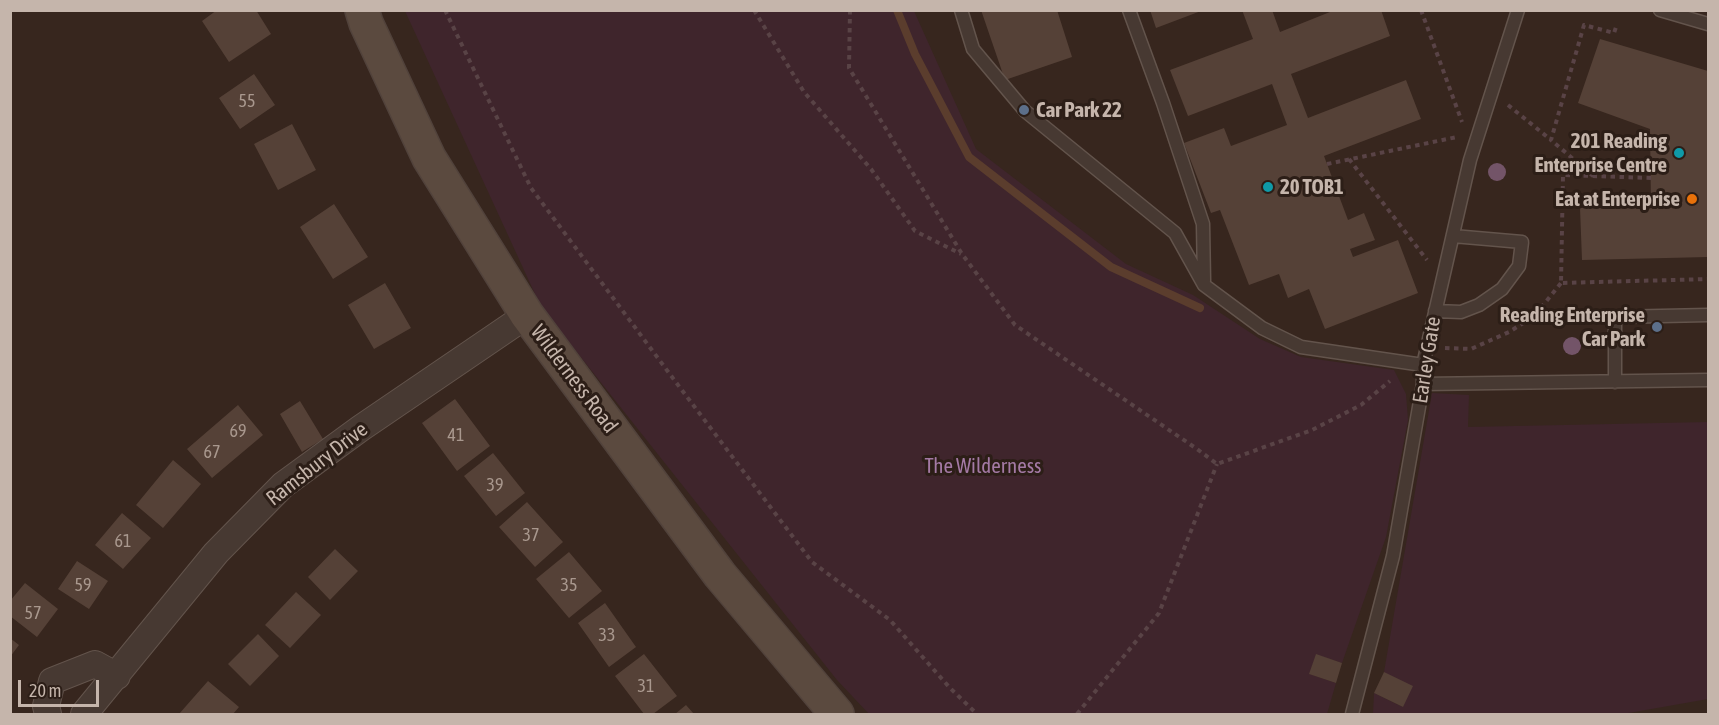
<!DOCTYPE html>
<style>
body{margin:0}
#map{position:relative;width:1719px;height:725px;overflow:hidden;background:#37261e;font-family:"Asap Condensed",sans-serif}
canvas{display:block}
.frame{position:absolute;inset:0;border:12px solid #c5b5ab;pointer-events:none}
.scale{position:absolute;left:18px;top:680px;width:81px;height:27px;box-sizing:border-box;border:3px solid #c5b5ab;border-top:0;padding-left:8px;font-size:18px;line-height:21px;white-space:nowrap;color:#c5b5ab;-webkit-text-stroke:4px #2c1e17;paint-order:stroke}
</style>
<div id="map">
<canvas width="1719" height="725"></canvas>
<div class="frame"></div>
<div class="scale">20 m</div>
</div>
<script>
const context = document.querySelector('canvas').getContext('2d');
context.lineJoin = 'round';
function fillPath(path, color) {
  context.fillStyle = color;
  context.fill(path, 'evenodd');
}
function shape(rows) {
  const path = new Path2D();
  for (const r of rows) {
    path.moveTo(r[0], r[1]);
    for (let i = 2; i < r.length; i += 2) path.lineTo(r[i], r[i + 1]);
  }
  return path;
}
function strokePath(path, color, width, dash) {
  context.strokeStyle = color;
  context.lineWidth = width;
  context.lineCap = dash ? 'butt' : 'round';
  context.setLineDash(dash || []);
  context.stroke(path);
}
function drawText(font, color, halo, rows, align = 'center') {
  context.font = font + ' "Asap Condensed",sans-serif';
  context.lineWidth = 6;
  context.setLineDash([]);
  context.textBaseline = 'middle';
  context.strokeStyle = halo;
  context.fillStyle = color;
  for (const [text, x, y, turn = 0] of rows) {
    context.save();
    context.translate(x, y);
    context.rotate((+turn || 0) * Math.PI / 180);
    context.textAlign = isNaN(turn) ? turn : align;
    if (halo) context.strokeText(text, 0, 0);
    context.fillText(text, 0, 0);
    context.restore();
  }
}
const green = shape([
 [405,11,914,11,976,149,1126,264,1193,295,1260,339,1301,357,1394,370,1406,394,1408,420,1386,537,1342,663,1316,655,1310,674,1336,683,1327,714,869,714,837,680,541,307],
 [1432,393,1469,395,1468,427,1708,422,1708,699,1623,714,1373,714,1374,693,1403,707,1384,672]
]);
const stream = shape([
 [897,10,915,54,969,157,1111,267,1200,308]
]);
const building = shape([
 [217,10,256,10,271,34,229,62,202,21],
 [981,10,1057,10,1072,57,1005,80],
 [1150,10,1201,10,1201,11,1156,28],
 [1242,10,1272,10,1280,32,1335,10,1381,10,1390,36,1291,74,1308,118,1406,80,1421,119,1324,156,1348,220,1364,213,1375,240,1350,249,1353,257,1398,240,1418,293,1325,329,1309,289,1288,298,1279,274,1249,285,1220,210,1211,213,1184,143,1224,128,1231,146,1287,125,1272,84,1188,116,1170,70,1253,39],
 [1600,39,1708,71,1708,257,1582,260,1580,208,1651,206,1650,129,1578,103],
 [254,74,275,105,240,129,219,98],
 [292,124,316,170,278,190,254,144],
 [334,204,368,257,333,279,300,227],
 [385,283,411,328,374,349,348,305],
 [455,399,490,446,457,471,422,423],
 [300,401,323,439,302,452,280,414],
 [238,405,263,435,212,478,187,449],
 [493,453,525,493,496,516,464,476],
 [173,460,201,484,163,528,136,505],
 [527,502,563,542,535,567,499,527],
 [122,513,151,538,123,569,95,545],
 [335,549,358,571,330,600,308,577],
 [569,552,602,591,569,618,536,579],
 [77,561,108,581,89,609,58,589],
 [25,583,58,609,37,637,10,616,10,601],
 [296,592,321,615,290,648,265,625],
 [605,603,636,647,609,667,578,623],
 [258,634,279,656,250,686,228,664],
 [10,638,19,645,10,657],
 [644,654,677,696,653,714,644,714,615,676],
 [1316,654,1342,663,1336,683,1309,674],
 [1384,672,1413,686,1403,707,1374,693],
 [208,681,239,707,233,714,179,714],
 [686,705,694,714,675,714]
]);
const path = shape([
 [445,10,531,188,675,381,812,562,890,620,950,688,977,714],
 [754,10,804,92,871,169,915,231,961,254],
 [850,10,849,68,962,254,1015,325,1197,449,1217,464,1312,430,1361,405,1390,381],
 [1421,10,1462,122],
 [1508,105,1551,140],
 [1349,159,1427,260],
 [1327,164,1457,137],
 [1593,176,1551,140,1584,25,1614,33,1617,24],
 [1651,178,1563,175,1561,283,1708,279],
 [1445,348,1471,349,1509,332,1525,322,1540,309,1561,283],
 [1077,714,1159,613,1217,464]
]);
const service = shape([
 [961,10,973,49,1025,111,1175,233,1204,285,1262,328,1301,347,1423,365],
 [1129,10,1163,103,1203,224,1204,281],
 [1660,10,1708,24],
 [1435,311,1461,312,1479,305,1502,289,1519,266,1522,242,1453,236],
 [1615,382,1615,317,1708,315],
 [1423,384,1708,380],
 [1352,714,1393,556,1423,384,1423,365,1470,160,1518,10]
]);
const minor = shape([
 [48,714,46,706,52,681,95,664,117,676],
 [84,714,216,553,283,485,361,428,527,315]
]);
const secondary = shape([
 [362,10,366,23,429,158,527,315,720,575,837,714]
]);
const trees = [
 [1497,172],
 [1572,346]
];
const markers = [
 [1024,110,6,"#5c6f8a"],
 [1679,153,6,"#0f9aa8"],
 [1268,187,6,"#0f9aa8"],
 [1692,199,6,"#e8710a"],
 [1657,327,6,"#5c6f8a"]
];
const numberNames = [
 ["55",247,101],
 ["69",238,431],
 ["41",456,435],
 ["67",212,452],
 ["39",495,485],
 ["37",531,535],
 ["61",123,541],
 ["59",83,585],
 ["35",569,585],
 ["57",33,613],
 ["33",607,635],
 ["31",646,686]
];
const poiNames = [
 ["Car Park 22",1036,110,"left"],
 ["201 Reading",1667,141],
 ["Enterprise Centre",1667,165],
 ["20 TOB1",1280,187,"left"],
 ["Eat at Enterprise",1680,199],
 ["Reading Enterprise",1645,315],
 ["Car Park",1645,339]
];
const streetNames = [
 ["Earley Gate",1427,360,-81],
 ["Wilderness Road",574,379,53],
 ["Ramsbury Drive",317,464,-38]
];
const parkNames = [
 ["The Wilderness",983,466]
];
fillPath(green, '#3f252c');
strokePath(stream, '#5b3d2d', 8);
fillPath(building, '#554137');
strokePath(service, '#63544c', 15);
strokePath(minor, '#63544c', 28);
strokePath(secondary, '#51423b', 36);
strokePath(path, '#594346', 4, [4.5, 4.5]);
strokePath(service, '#473932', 12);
strokePath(minor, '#473932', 26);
strokePath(secondary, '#5b4a3f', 33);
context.fillStyle = '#735468';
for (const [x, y] of trees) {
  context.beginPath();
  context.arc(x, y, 9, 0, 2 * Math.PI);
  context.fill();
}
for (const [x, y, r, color] of markers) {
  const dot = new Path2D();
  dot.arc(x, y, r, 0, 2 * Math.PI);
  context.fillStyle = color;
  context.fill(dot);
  strokePath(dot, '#2c1e17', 2);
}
drawText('18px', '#a9988e', null, numberNames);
drawText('bold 21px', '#c5b5ab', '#2c1e17', poiNames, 'right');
drawText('21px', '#c5b5ab', '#2c1e17', streetNames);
drawText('21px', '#a47aa5', '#2c1e17', parkNames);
</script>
